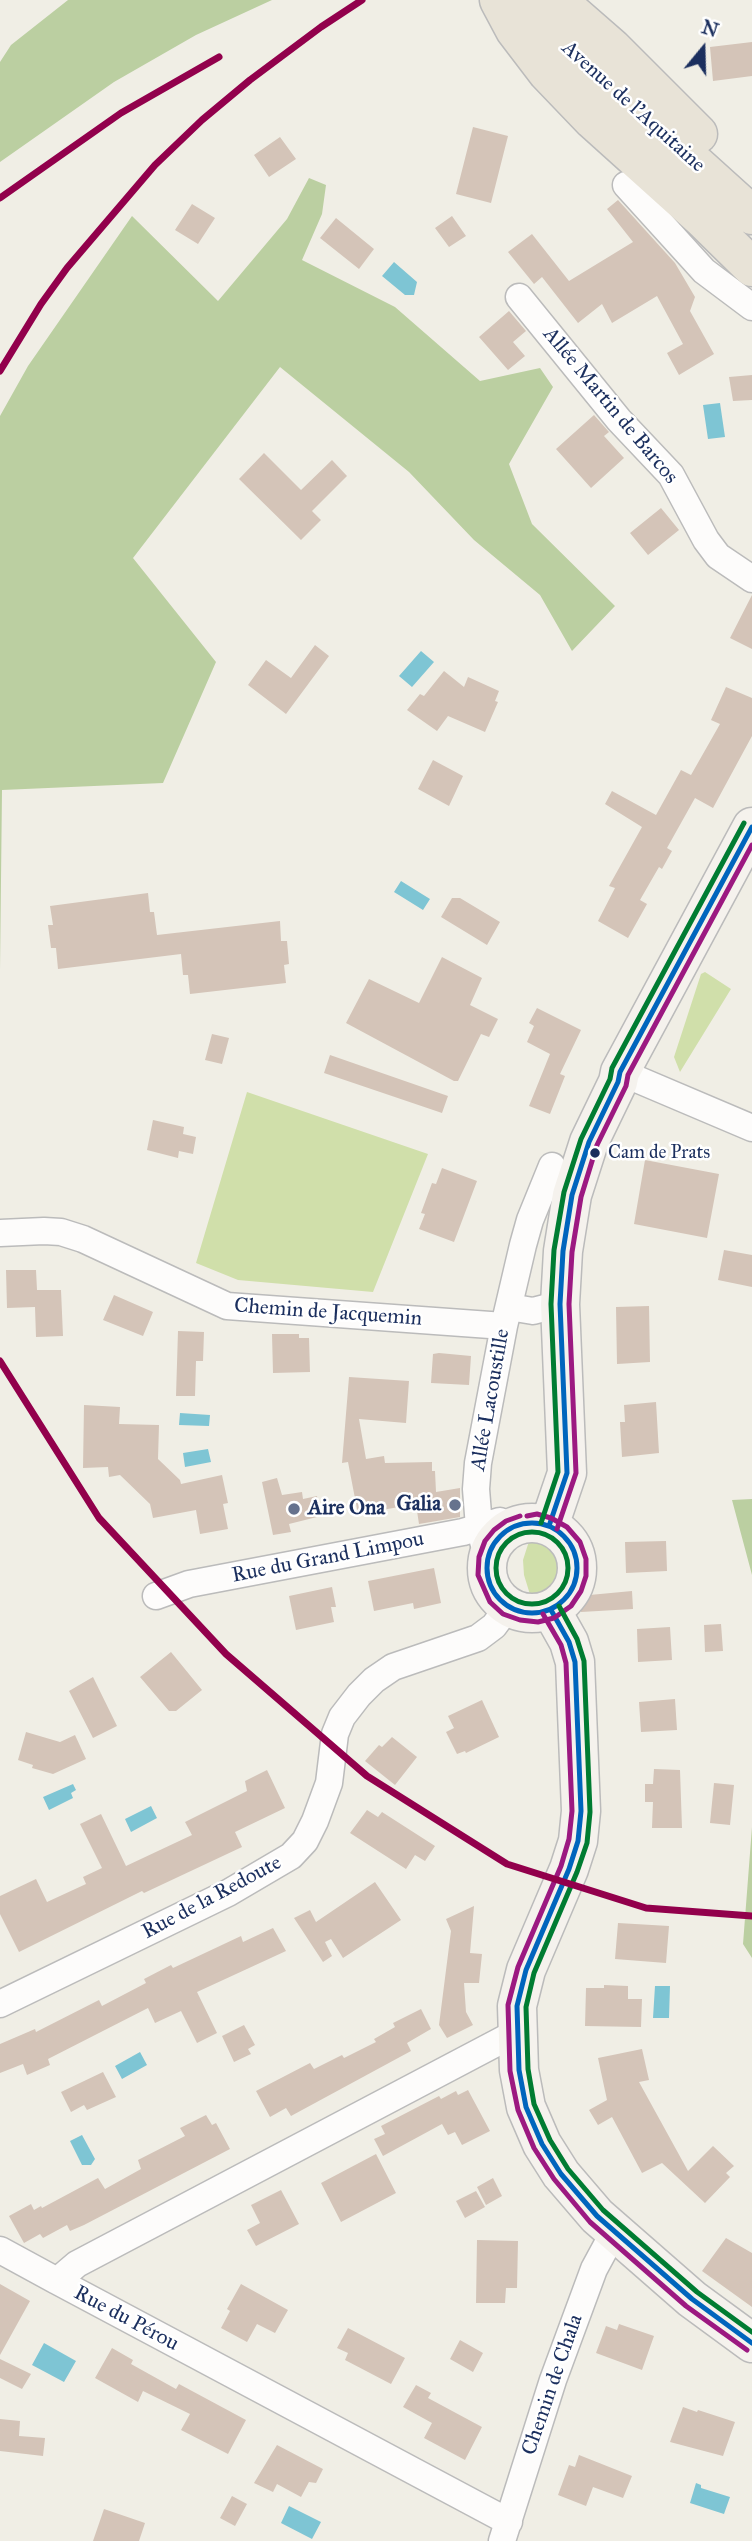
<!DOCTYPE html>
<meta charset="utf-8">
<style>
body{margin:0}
#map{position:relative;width:752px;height:2541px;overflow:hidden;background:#f0eee5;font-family:"IM FELL Great Primer",serif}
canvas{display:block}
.north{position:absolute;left:668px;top:14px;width:70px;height:70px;-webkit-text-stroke:5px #fff;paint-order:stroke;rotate:19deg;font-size:19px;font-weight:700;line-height:28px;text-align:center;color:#1b2f5e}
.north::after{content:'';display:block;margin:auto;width:24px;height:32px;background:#1b2f5e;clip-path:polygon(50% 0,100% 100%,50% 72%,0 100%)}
</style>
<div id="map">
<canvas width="752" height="2541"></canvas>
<div class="north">N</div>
</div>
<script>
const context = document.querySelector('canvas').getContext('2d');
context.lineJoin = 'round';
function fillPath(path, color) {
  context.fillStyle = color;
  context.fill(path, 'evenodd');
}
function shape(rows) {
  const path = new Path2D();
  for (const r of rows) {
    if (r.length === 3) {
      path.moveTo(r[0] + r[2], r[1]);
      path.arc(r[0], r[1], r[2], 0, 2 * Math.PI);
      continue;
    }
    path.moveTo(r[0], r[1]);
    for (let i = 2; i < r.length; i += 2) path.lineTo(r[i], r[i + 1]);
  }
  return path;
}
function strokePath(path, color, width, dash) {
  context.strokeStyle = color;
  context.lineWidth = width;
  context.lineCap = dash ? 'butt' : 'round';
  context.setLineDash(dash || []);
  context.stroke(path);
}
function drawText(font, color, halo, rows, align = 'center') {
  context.font = font + ' "IM FELL Great Primer",serif';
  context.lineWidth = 5;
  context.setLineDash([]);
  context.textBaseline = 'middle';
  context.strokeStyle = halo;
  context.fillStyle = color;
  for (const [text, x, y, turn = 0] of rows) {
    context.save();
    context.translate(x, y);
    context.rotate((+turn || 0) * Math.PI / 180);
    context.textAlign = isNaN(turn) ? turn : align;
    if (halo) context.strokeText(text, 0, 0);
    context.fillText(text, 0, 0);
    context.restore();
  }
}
const green = shape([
 [705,972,731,989,680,1072,674,1057,701,974],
 [247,1092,428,1154,373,1292,238,1280,196,1263],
 [538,1534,555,1541,565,1556,568,1568,562,1587,557,1592,548,1599,532,1601,524,1575,523,1560,531,1535]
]);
const forest = shape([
 [68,0,272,0,196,35,114,82,0,162,0,62,11,45],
 [309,178,326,185,322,214,302,260,395,307,480,381,540,368,553,387,509,464,532,524,615,606,572,651,540,595,474,540,409,472,280,367,133,558,216,662,163,783,2,790,0,970,0,416,28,366,132,216,218,301,287,219],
 [752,1499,752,1575,732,1500],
 [752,1827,752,1958,743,1944]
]);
const water = shape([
 [394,262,417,282,414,295,405,295,382,276],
 [720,403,725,437,708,439,703,405],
 [421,651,434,662,412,687,399,676],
 [401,881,430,899,423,910,394,892],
 [180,1413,210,1415,209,1426,179,1425],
 [208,1449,211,1462,185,1467,183,1453],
 [73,1784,76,1790,71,1793,73,1798,49,1810,43,1797],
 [151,1806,157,1818,131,1832,125,1819],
 [655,1986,670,1986,669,2018,653,2018],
 [140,2052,147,2065,122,2079,115,2066],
 [82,2135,95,2159,91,2165,82,2165,70,2141],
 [44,2343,76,2361,64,2382,32,2365],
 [696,2483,701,2485,701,2488,730,2497,724,2514,690,2503],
 [289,2506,321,2522,312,2539,281,2523]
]);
const building = shape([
 [752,42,752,76,713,81,710,47],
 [473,127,508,136,491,203,456,194],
 [280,137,296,159,269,177,254,155],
 [618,200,675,263,695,297,690,311,714,354,679,375,667,353,683,344,657,296,612,323,602,304,578,323,542,277,534,284,508,252,532,234,569,281,633,242,607,209],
 [192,204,215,218,198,244,175,230],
 [452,216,466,236,449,247,435,228],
 [336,218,374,249,359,269,320,238],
 [509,311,526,331,513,342,525,356,508,370,479,337],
 [752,375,752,400,733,401,729,377],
 [594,415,609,432,604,436,624,458,591,488,556,449],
 [264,453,301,490,332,460,347,476,312,511,321,520,301,540,239,479],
 [661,508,679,530,648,555,630,533],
 [752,595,752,649,730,638],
 [315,645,329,656,286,714,248,685,266,660,291,678],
 [444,671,464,687,468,677,499,691,495,701,498,702,485,732,448,716,437,731,407,710,420,694,424,696],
 [726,687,752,698,752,736,713,808,695,798,667,848,672,851,662,869,659,867,640,900,647,904,628,938,598,921,615,888,609,886,642,827,605,804,612,791,656,815,681,770,691,775,720,724,711,720],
 [433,760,463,776,449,806,418,789],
 [148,893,150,912,154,912,157,935,280,921,281,941,287,941,289,964,284,965,286,983,190,994,188,975,183,975,181,954,58,969,56,948,51,948,48,925,53,925,50,906],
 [452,898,460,898,500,922,487,945,441,917],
 [442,957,482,978,470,1005,498,1019,489,1037,481,1034,458,1081,454,1081,346,1023,369,979,419,1003],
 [537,1008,581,1030,560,1074,565,1076,550,1114,529,1106,550,1054,527,1042,534,1026,529,1023],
 [212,1034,229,1038,222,1064,205,1060],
 [330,1055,448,1096,442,1113,324,1073],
 [153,1120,184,1127,183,1134,196,1137,193,1154,179,1151,178,1158,147,1150],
 [645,1160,719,1174,707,1238,634,1224],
 [442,1168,477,1181,454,1242,419,1229,425,1214,421,1213,432,1183,436,1184],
 [724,1250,752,1255,752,1287,718,1280],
 [6,1270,36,1270,37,1290,61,1290,63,1336,36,1337,35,1307,7,1308],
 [114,1295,153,1312,143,1336,103,1320],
 [649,1306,650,1362,617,1364,616,1307],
 [178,1331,204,1332,203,1361,196,1361,195,1396,176,1396],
 [272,1334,299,1334,299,1338,309,1338,310,1372,273,1373],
 [439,1353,471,1356,469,1385,431,1383,433,1354],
 [349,1377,409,1381,406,1423,359,1419,366,1459,384,1456,385,1463,432,1462,432,1471,435,1471,436,1492,460,1488,460,1517,419,1524,417,1511,413,1512,411,1505,358,1514,348,1462,342,1463],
 [656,1402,659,1453,622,1457,620,1422,625,1422,624,1405],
 [84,1405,120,1407,119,1424,159,1425,158,1459,180,1480,181,1484,222,1475,228,1503,223,1504,228,1529,200,1534,196,1510,153,1518,150,1504,120,1475,109,1477,108,1467,83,1468],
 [277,1478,282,1495,302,1492,303,1499,317,1496,321,1516,289,1524,291,1532,273,1535,262,1482],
 [666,1541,667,1571,626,1573,625,1542],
 [434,1568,441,1603,414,1609,413,1603,374,1611,368,1581],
 [332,1587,336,1607,331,1607,334,1622,296,1630,289,1596],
 [632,1591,633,1609,581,1612,579,1596],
 [721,1624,723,1651,705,1652,704,1625],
 [670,1627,672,1660,638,1662,637,1629],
 [171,1652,202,1690,176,1711,169,1711,140,1677],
 [93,1677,117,1726,93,1738,69,1691],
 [675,1699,677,1730,641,1732,639,1702],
 [482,1700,499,1737,466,1753,465,1751,457,1754,446,1732,454,1728,448,1716],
 [26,1732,60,1742,75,1735,86,1759,53,1774,32,1768,33,1765,18,1760],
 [392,1737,417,1757,395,1785,365,1761,379,1745,382,1747],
 [654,1769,680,1770,682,1828,652,1828,653,1802,645,1802,645,1784,653,1784],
 [267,1770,285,1808,235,1832,242,1847,144,1893,142,1891,19,1952,0,1914,0,1896,36,1879,47,1902,86,1884,83,1877,102,1868,80,1824,101,1814,126,1866,192,1835,185,1822,247,1791,245,1781],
 [714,1783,734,1785,730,1825,710,1823],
 [367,1810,378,1817,382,1812,435,1846,425,1861,415,1855,406,1869,350,1833],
 [375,1882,401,1920,343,1958,331,1939,325,1942,332,1956,323,1962,294,1918,310,1910,316,1922],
 [474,1906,470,1953,482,1954,479,1983,464,1983,466,2012,473,2025,447,2038,439,2025,451,1931,446,1919],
 [618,1923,669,1926,666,1963,615,1959],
 [273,1928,286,1951,197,1992,217,2033,197,2043,181,2011,155,2023,148,2008,48,2059,50,2065,27,2075,23,2064,0,2073,0,2044,35,2029,36,2032,99,2000,102,2006,146,1983,144,1979,171,1965,173,1968,241,1936,243,1942],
 [604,1985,628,1986,628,1999,642,1999,641,2027,585,2026,586,1988,604,1988],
 [421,2009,431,2029,407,2043,411,2051,291,2116,286,2108,270,2117,256,2091,310,2063,314,2069,342,2055,344,2058,376,2042,374,2039,395,2027,393,2023],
 [244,2025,255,2045,248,2049,251,2054,234,2062,222,2036],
 [642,2049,649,2080,639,2082,688,2171,713,2146,734,2166,726,2173,730,2177,705,2203,662,2163,642,2173,612,2117,598,2125,589,2110,607,2100,598,2058],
 [103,2072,116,2097,87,2110,84,2105,71,2112,61,2092],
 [468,2090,490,2131,462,2145,455,2132,448,2135,442,2124,383,2156,374,2139,385,2134,381,2126,439,2096,441,2099,456,2091,458,2095],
 [206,2115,212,2125,216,2123,230,2149,84,2225,70,2231,67,2225,43,2238,40,2234,24,2243,9,2216,31,2204,34,2210,41,2206,42,2208,98,2178,105,2189,141,2169,138,2160,185,2136,180,2128],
 [376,2154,396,2193,341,2222,321,2183],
 [493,2178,502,2196,486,2205,477,2187],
 [281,2190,299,2224,256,2246,247,2230,260,2223,251,2205],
 [476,2191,485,2207,465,2218,456,2201],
 [726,2238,752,2253,752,2307,702,2271],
 [477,2240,518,2241,517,2288,506,2288,505,2303,476,2303],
 [0,2284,30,2301,0,2355],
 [241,2284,288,2310,275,2333,257,2324,247,2342,221,2328,230,2311,227,2309],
 [619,2324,654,2336,642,2370,596,2353,606,2326,617,2330],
 [348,2328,405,2358,391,2384,345,2360,348,2353,337,2348],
 [460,2340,483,2353,473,2372,450,2359],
 [112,2348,133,2360,131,2364,176,2389,179,2384,246,2420,228,2454,181,2430,190,2414,143,2391,138,2402,95,2378],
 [0,2359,31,2374,22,2389,0,2378],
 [416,2385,431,2393,428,2398,482,2427,465,2460,424,2438,432,2423,403,2407],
 [683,2407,697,2412,698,2410,735,2422,723,2456,670,2442],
 [0,2419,20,2421,19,2436,45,2438,43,2456,0,2451],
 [277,2445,323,2469,316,2483,309,2482,301,2497,277,2484,273,2492,254,2483],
 [579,2455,632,2476,623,2498,593,2487,586,2506,558,2495,569,2465,575,2467],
 [232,2496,247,2504,235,2526,220,2518],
 [104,2509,145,2523,139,2541,93,2541]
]);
const street = shape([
 [626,185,704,271,752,307],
 [519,297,619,420,671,475,706,540,718,556,752,579],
 [620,1072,752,1128],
 [0,1233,44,1231,61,1232,83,1239,227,1306,504,1326],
 [509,1307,533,1311,560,1304],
 [488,1559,479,1527,476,1489,478,1463,504,1326,523,1245,530,1220,552,1166],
 [156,1596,189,1584,463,1532,500,1521],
 [0,2004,228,1893,291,1856,305,1841,315,1821,329,1783,335,1734,342,1717,359,1695,374,1680,393,1667,478,1638,494,1626,508,1607],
 [0,2250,57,2281],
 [509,2522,57,2281,77,2264,504,2039,517,2036],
 [502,2541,553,2380,594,2269,614,2232]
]);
const secondary = shape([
 [532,1568,45],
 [549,1526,567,1473,560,1304,563,1251,572,1195,589,1142,618,1082,620,1072,752,827],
 [551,1610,569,1642,575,1662,581,1811,578,1841,569,1869,526,1970,517,2006,519,2070,526,2107,542,2144,561,2174,597,2216,692,2299,752,2343]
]);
const primary = shape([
 [499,0,515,30,547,72,593,120,703,219,752,267],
 [557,0,612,48,698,134],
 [515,1,752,215]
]);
const bus1 = shape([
 [532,1568,45],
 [549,1526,567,1473,560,1304,563,1251,572,1195,589,1142,618,1082,620,1072,752,827],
 [551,1610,569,1642,575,1662,581,1811,578,1841,569,1869,526,1970,517,2006,519,2070,526,2107,542,2144,561,2174,597,2216,692,2299,752,2343]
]);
const bus2 = shape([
 [520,1516,506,1521,494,1530,485,1541,479,1557,478,1575,490,1602,503,1614,520,1620,538,1622,554,1618,571,1606,581,1591,586,1576,586,1559,580,1542,567,1527,551,1518,537,1514,527,1516],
 [557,1529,576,1473,569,1304,572,1252,581,1197,597,1145,626,1086,628,1075,752,845],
 [543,1614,561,1645,566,1663,572,1811,569,1839,561,1866,518,1967,508,2005,510,2071,518,2110,534,2148,554,2179,590,2222,686,2306,747,2350]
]);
const bus3 = shape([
 [541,1523,558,1472,551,1304,554,1250,564,1192,581,1139,610,1079,612,1068,744,823],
 [532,1568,36],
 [559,1606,577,1639,584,1661,590,1812,587,1843,577,1872,534,1973,526,2007,528,2069,534,2104,550,2140,568,2169,603,2210,697,2292,752,2332]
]);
const rail1 = shape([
 [0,198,121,113,219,57],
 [0,371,41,304,67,268,155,165,202,120,250,80,321,27,362,0],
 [0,1361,99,1518,226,1654,367,1776,507,1864,646,1908,752,1916]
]);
const markers = [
 [595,1153,6,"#1b2f5e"],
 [455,1505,7,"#66728d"],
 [294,1509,7,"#66728d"]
];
const busNames = [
 ["Cam de Prats",608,1153]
];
const streetNames = [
 ["Avenue de l'Aquitaine",633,107,42],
 ["Allée Martin de Barcos",610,406,50],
 ["Chemin de Jacquemin",328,1313,4],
 ["Allée Lacoustille",491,1400,-80],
 ["Rue du Grand Limpou",328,1558,-11],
 ["Rue de la Redoute",212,1898,-28],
 ["Rue du Pérou",126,2319,28],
 ["Chemin de Chala",553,2385,-71]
];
const poiNames = [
 ["Galia",441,1505],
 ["Aire Ona",308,1509,"left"]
];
fillPath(green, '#d0dfaa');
fillPath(forest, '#bbcfa1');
fillPath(water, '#7ec5d4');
fillPath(building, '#d4c4b8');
strokePath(street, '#bbb', 29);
strokePath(secondary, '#bbb', 41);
strokePath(primary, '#bbb', 41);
strokePath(street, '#fdfcfb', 26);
strokePath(secondary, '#f5f2ed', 38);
strokePath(primary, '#e8e3d7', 38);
strokePath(bus1, '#0065bd', 5);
strokePath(bus2, '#9c1981', 5);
strokePath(bus3, '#007c32', 5);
strokePath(rail1, '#92004c', 7);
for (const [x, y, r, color] of markers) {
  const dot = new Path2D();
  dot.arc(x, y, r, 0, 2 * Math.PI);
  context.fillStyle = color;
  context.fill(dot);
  strokePath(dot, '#fff', 2.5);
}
drawText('19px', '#1b2f5e', '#fff', busNames, 'left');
drawText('21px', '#1b2f5e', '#fff', streetNames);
drawText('bold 21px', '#1b2f5e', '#fff', poiNames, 'right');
</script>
